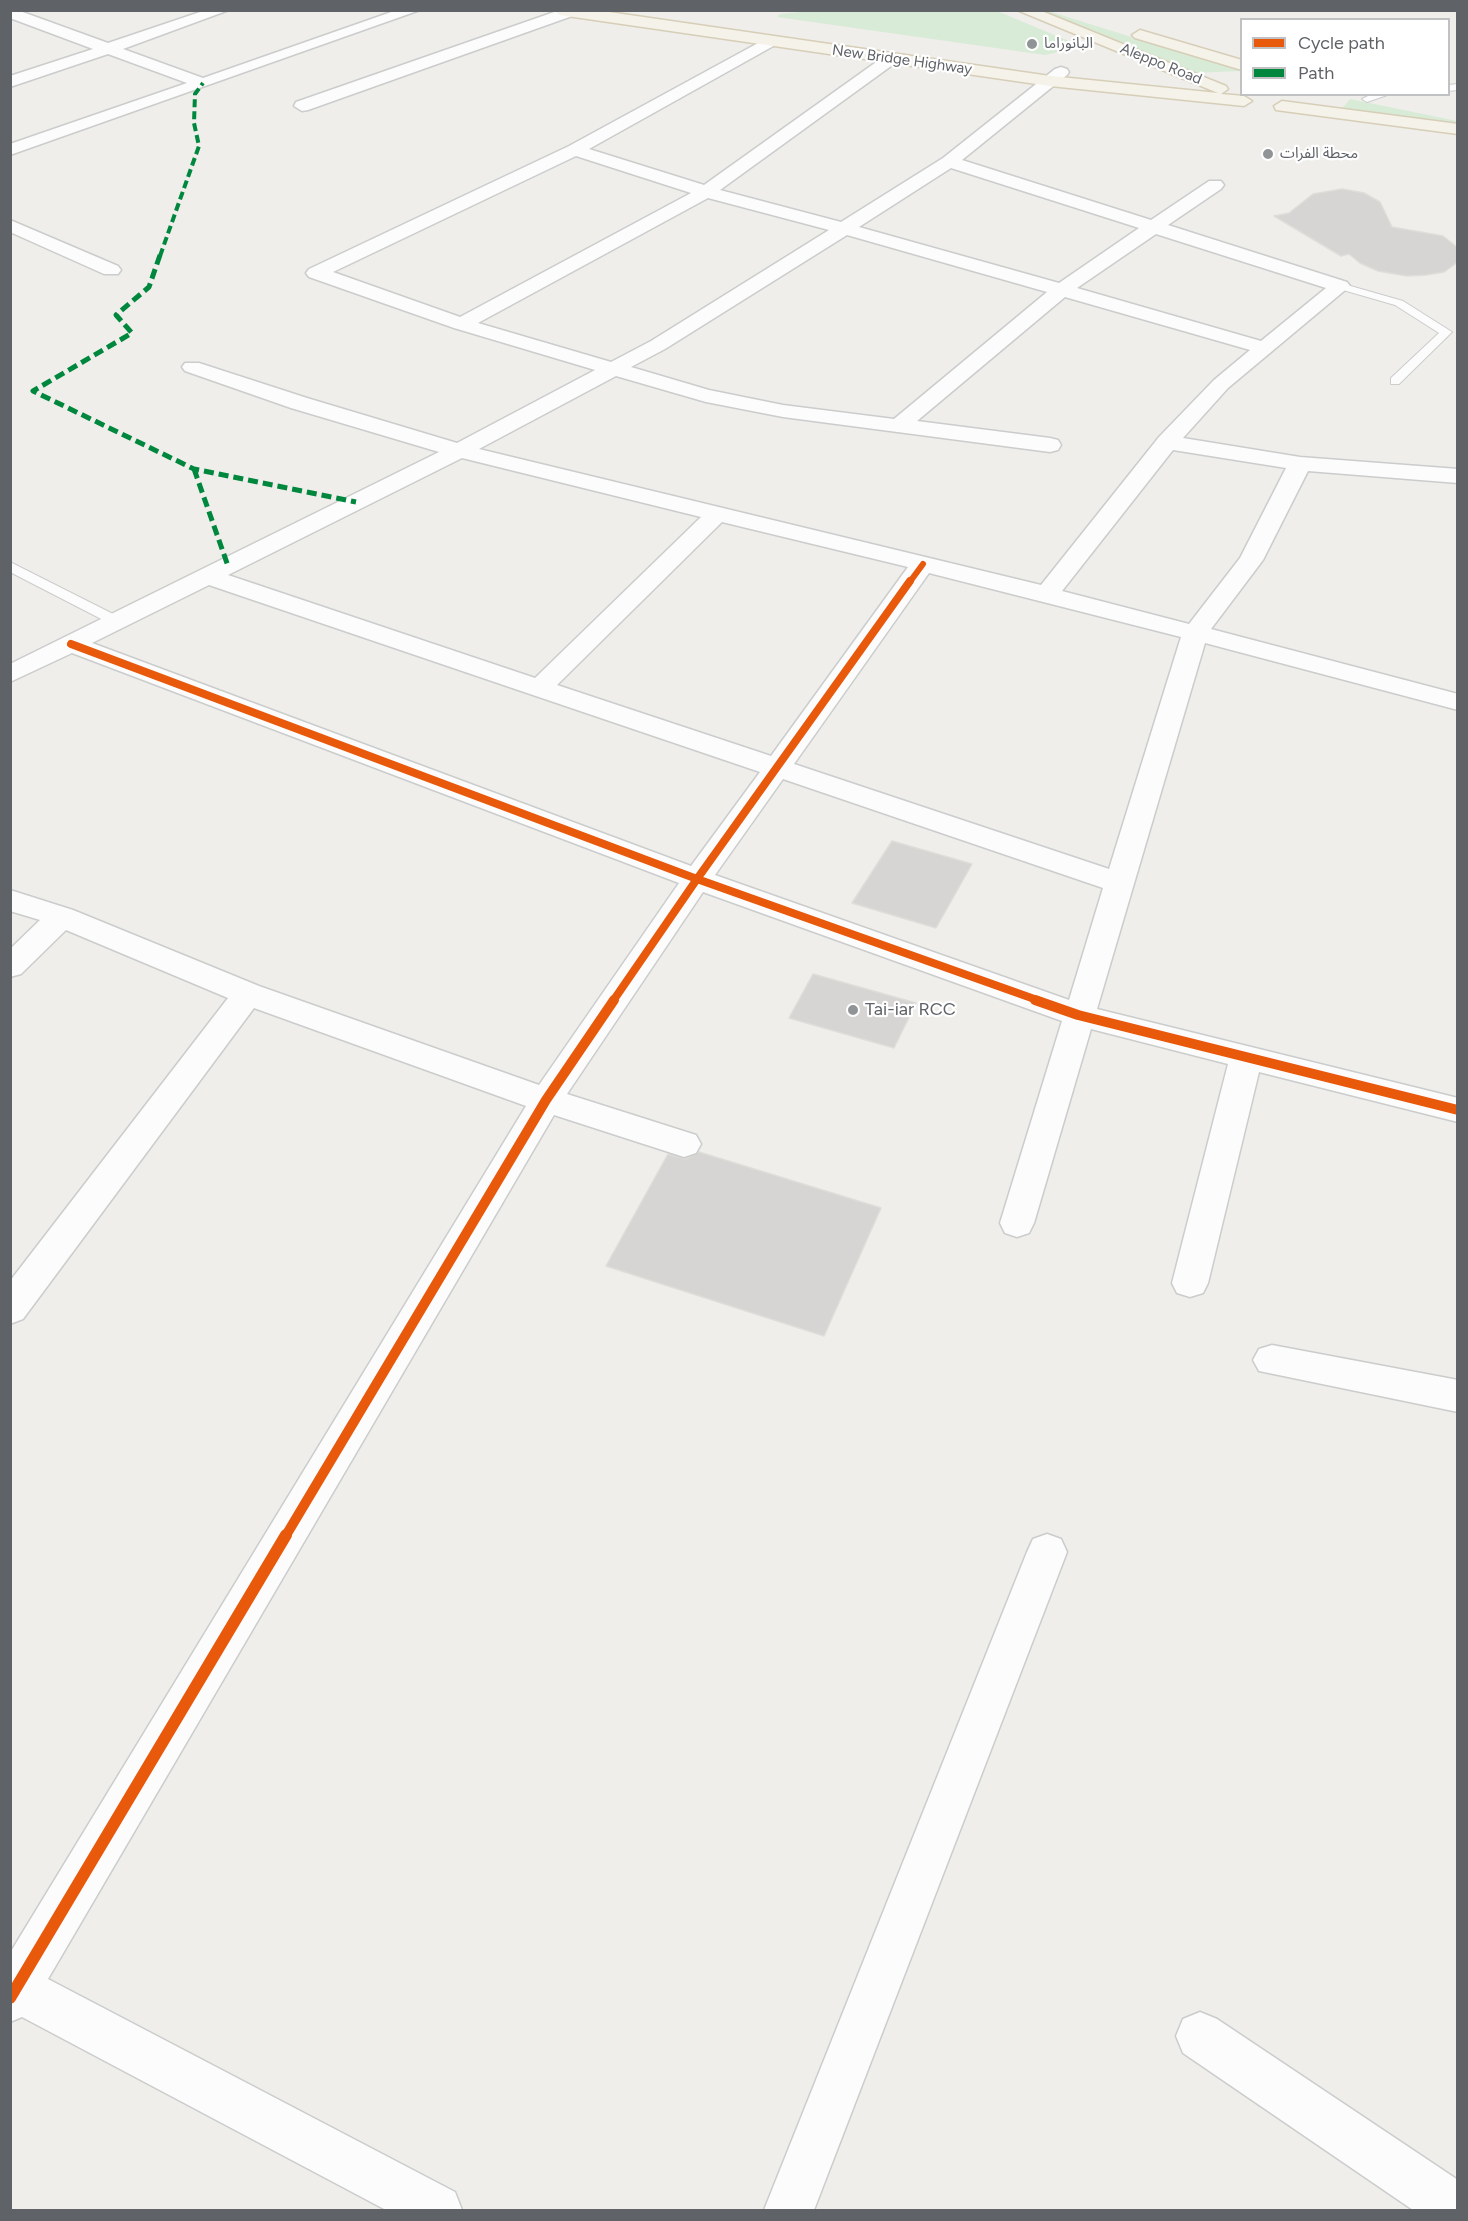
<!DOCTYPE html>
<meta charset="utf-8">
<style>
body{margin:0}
#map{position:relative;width:1468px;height:2221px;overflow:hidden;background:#efeeea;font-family:Figtree,sans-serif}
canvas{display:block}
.frame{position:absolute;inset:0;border:12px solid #5f6368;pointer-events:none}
.legend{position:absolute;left:1240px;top:18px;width:210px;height:78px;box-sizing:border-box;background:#fff;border:2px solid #bfc1c3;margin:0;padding:8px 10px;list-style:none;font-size:18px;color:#5f6368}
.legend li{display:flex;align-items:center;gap:12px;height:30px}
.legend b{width:30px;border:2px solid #bfc1c3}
</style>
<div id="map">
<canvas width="1468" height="2221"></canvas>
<div class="frame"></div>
<ul class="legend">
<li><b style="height:8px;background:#e8590c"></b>Cycle path</li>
<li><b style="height:8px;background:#00873e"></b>Path</li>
</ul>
</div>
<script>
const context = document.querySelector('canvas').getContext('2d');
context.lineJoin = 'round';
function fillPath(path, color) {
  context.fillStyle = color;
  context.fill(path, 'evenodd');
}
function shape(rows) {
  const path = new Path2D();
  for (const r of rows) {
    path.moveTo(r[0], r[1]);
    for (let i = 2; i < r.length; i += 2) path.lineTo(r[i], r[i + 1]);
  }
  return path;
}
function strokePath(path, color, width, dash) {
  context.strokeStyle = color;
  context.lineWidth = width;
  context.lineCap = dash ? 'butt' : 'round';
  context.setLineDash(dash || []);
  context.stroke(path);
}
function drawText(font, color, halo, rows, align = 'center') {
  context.font = font + ' Figtree,"Noto Sans Arabic",sans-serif';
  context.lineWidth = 4.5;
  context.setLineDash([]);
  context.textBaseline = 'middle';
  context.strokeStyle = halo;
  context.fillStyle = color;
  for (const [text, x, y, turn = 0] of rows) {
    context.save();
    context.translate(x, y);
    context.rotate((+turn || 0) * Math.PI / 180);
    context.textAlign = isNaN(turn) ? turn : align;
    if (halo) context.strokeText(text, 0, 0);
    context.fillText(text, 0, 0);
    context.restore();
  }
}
const green = shape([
 [809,11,997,11,1071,42,1072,49,1045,55,777,17,780,14],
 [1033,11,1048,11,1241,71,1191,73],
 [1350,99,1457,121,1457,126,1341,110]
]);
const building = shape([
 [1342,189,1364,193,1380,202,1392,227,1443,236,1458,248,1458,262,1444,272,1426,275,1407,276,1378,271,1360,263,1349,254,1341,256,1274,216,1289,213,1313,194,1342,189],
 [892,841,972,864,936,928,852,903,892,841],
 [813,974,916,1003,894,1048,789,1018,813,974],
 [699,1152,881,1208,824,1336,606,1266,668,1154,685,1159,699,1152]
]);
const service = shape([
 [1458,84,1458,90,1448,91,1448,85,1458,84],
 [1372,94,1390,94,1367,102,1362,99,1372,94],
 [1340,283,1403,301,1452,332,1399,384,1391,384,1391,378,1439,333,1395,305,1336,288,1336,284,1340,283],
 [10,562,121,618,123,621,116,625,111,624,10,572,10,562]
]);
const minor = shape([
 [10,10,17,10,108,43,206,10,229,10,123,49,203,78,397,10,420,10,10,155,10,144,187,83,108,54,10,87,10,76,93,49,10,18,10,10],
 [560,10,578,12,575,15,308,110,302,111,294,106,296,102,560,10],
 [771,36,777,38,779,41,777,44,589,149,704,185,886,55,898,55,900,58,898,61,720,190,841,222,943,158,1055,69,1061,67,1067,69,1069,72,1067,75,962,160,1151,220,1209,181,1221,181,1224,185,1221,189,1168,225,1347,282,1350,286,1228,388,1183,438,1300,457,1458,469,1458,483,1308,471,1263,560,1211,629,1458,694,1458,710,1205,643,1097,1009,1458,1098,1458,1122,1259,1072,1208,1283,1203,1293,1190,1297,1177,1293,1172,1283,1228,1064,1091,1029,1034,1223,1029,1233,1017,1237,1005,1233,1000,1223,1062,1021,703,892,567,1094,696,1135,701,1144,696,1153,684,1157,554,1115,48,1979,455,2192,462,2210,386,2210,22,2017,10,2022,10,1953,526,1106,254,1008,23,1319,10,1324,10,1281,228,998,66,930,21,974,10,977,10,949,40,920,10,911,10,890,73,910,259,986,539,1085,679,883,72,653,10,682,10,664,439,452,291,408,185,371,182,367,185,363,199,363,307,398,457,443,595,370,454,328,309,277,306,273,309,269,569,146,771,36],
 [576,156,691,193,460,317,333,272,576,156],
 [951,168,1139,228,1059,283,859,227,951,168],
 [708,198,829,230,651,341,611,362,478,323,708,198],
 [1156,234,1326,288,1261,341,1077,288,1156,234],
 [847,235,1047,292,894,419,783,405,709,390,631,367,665,349,847,235],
 [1065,297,1250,350,1214,380,1159,437,1041,585,479,449,616,376,706,402,783,417,1050,452,1058,450,1061,445,1058,440,1050,438,917,421,1065,297],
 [1173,450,1286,468,1240,558,1189,624,1062,591,1173,450],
 [462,458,701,517,535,678,228,575,462,458],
 [722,522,908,567,771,756,557,685,722,522],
 [929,573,1181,637,1109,869,794,764,929,573],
 [209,585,530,694,760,772,691,866,92,643,209,585],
 [783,779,1103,888,1069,1000,715,875,783,779],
 [10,220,118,266,121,270,118,274,104,274,10,232,10,220],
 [1272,1345,1458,1380,1458,1412,1259,1371,1253,1360,1259,1349,1272,1345],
 [1047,1534,1061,1539,1067,1552,814,2210,764,2210,1027,1552,1033,1539,1047,1534],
 [1200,2012,1217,2019,1458,2180,1458,2210,1413,2210,1183,2053,1176,2036,1183,2019,1200,2012]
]);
const primary = shape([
 [553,10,595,10,1050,76,1218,93,1017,10,1039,10,1226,86,1228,89,1221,94,1244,96,1252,101,1244,106,1050,86,560,15,553,10],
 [1140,30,1242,60,1242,70,1135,38,1132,35,1140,30],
 [1282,101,1458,124,1458,134,1276,110,1274,106,1282,101]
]);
const quietFar1 = shape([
 [160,256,199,146,194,123,195,94,203,83]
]);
const quiet = shape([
 [160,255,149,287,116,315,132,333,33,391,194,469,356,502],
 [194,469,228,566]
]);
const cyclewayFar3 = shape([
 [909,583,923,564]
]);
const cyclewayFar2 = shape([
 [71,644,697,879,1040,1001],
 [613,1001,697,879,910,581]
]);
const cyclewayFar1 = shape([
 [1035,1000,1078,1015,1458,1110],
 [285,1537,546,1100,614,1000]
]);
const cycleway = shape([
 [10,1998,286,1535]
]);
const markers = [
 [1032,44,6,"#919496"],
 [1268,154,6,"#919496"],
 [853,1010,6,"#919496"]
];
const farPoinames = [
 ["البانوراما",1044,44],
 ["محطة الفرات",1280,154]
];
const farStreetnames = [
 ["New Bridge Highway",902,60,8],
 ["Aleppo Road",1161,64,22]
];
const poiNames = [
 ["Tai-iar RCC",865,1010]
];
fillPath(green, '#d8ebd6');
fillPath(building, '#d6d5d3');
strokePath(building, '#deddd9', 1.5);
strokePath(service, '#cbcccc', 2);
strokePath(minor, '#cbcccc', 3);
strokePath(primary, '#d7ceb8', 3);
fillPath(service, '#fdfcfc');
fillPath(minor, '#fdfcfc');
fillPath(primary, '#f4f2e9');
strokePath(quietFar1, '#00873e', 4, [8, 4]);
strokePath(quiet, '#00873e', 5, [10, 5]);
strokePath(cyclewayFar3, '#e8590c', 6);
strokePath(cyclewayFar2, '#e8590c', 8);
strokePath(cyclewayFar1, '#e8590c', 10);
strokePath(cycleway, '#e8590c', 12);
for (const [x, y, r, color] of markers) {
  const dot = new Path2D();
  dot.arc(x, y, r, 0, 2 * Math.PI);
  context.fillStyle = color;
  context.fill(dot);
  strokePath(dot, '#fff', 2);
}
drawText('15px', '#5f6368', '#fff', farPoinames, 'left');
drawText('15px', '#5f6368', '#fff', farStreetnames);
drawText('18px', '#5f6368', '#fff', poiNames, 'left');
</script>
